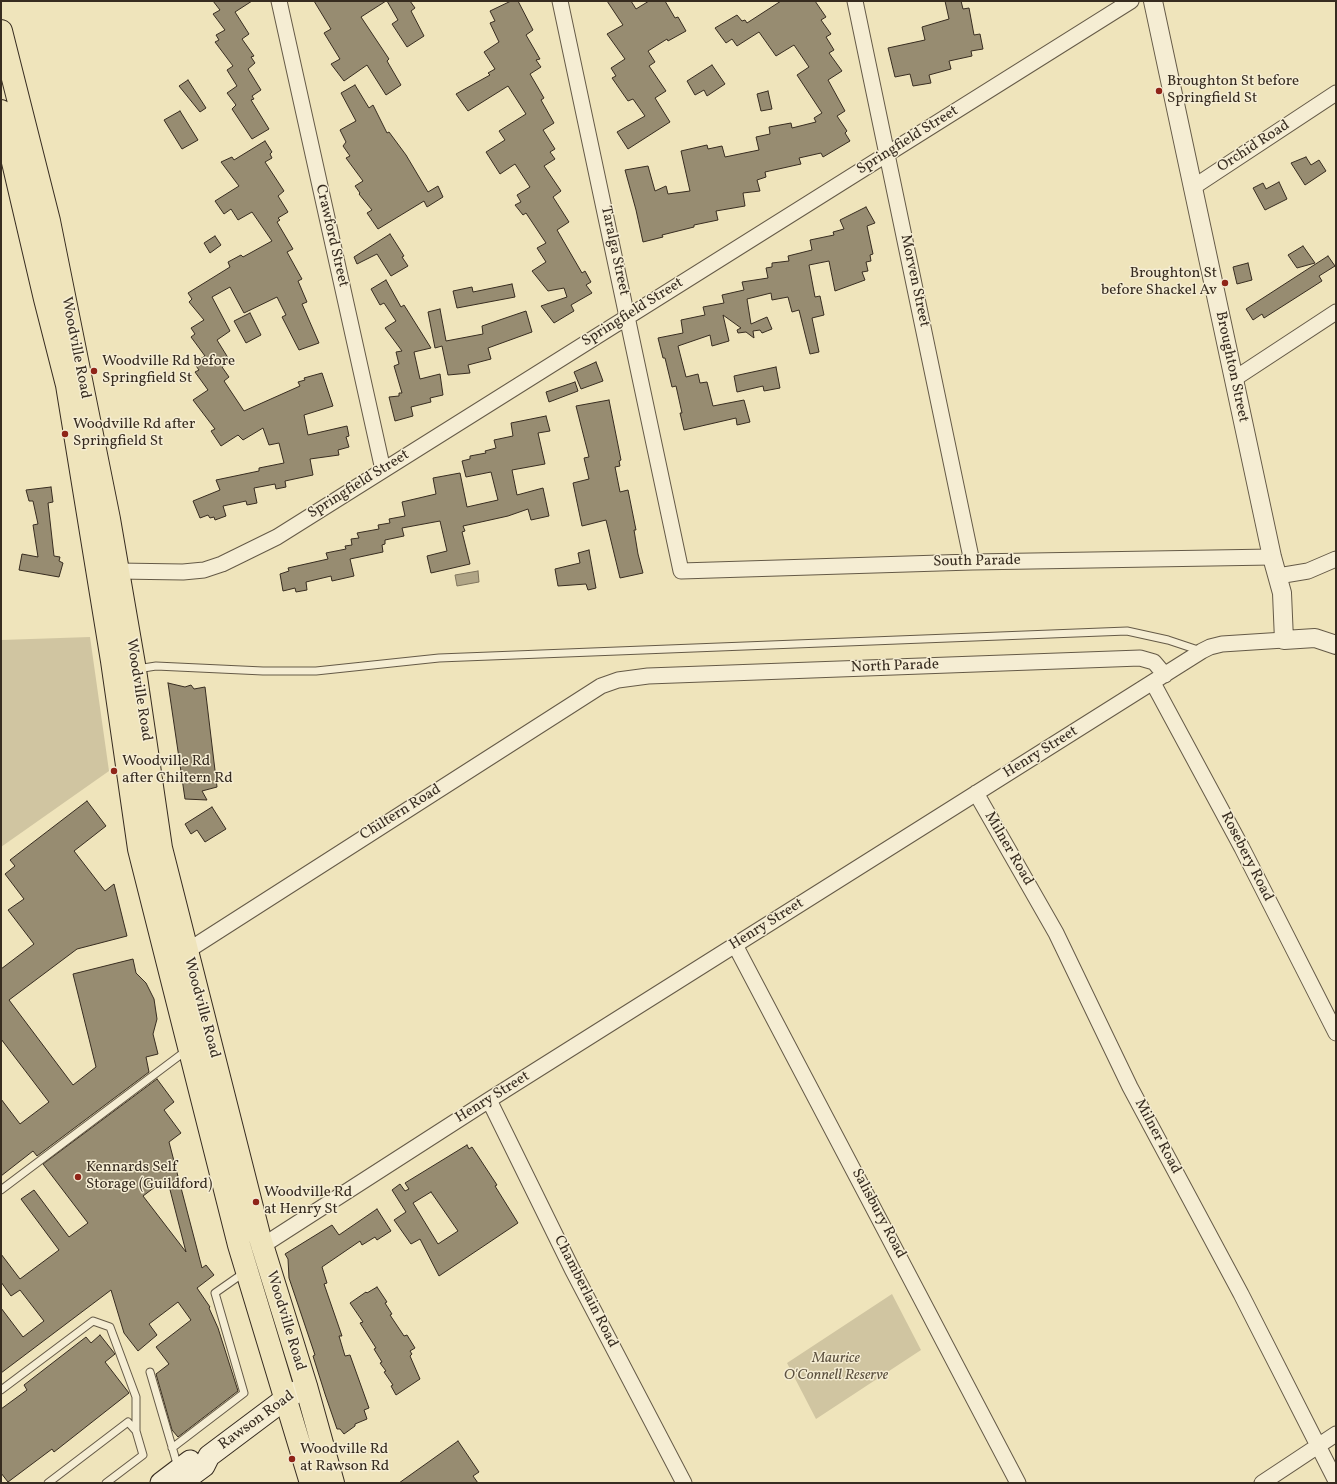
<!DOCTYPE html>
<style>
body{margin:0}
#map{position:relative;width:1337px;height:1484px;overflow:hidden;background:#efe4bb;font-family:Vollkorn,serif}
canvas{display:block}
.frame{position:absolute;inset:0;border:2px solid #372c20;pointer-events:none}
</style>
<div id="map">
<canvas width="1337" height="1484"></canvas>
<div class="frame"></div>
</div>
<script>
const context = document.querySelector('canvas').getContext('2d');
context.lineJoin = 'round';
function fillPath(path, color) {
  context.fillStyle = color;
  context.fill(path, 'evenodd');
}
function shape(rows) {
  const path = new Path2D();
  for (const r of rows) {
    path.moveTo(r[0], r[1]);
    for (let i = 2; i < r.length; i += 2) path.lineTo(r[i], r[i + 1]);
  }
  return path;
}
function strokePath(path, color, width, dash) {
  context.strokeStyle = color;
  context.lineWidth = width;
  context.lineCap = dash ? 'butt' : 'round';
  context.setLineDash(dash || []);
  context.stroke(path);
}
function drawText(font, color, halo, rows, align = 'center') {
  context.font = font + ' Vollkorn,serif';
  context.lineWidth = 3;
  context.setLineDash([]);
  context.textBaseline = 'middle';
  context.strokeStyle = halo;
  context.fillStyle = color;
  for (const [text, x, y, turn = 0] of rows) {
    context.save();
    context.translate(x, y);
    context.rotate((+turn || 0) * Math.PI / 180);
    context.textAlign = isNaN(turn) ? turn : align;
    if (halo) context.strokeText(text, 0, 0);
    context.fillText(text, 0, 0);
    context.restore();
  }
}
const green = shape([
 [90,637,109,771,1,847,1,640],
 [892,1294,921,1350,816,1419,787,1363]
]);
const water = shape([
 [478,571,479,582,457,586,455,575,478,571]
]);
const building = shape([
 [213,1,252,1,235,12,249,34,242,39,254,56,251,57,255,63,248,69,261,90,252,96,254,99,251,100,269,129,252,139,232,109,236,105,227,93,237,86,227,70,233,66,215,42,219,40,216,35,225,30,213,14,220,10,213,1],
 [314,1,386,1,361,17,389,59,387,61,401,85,386,95,367,65,344,81,331,64,340,59,324,33,331,29,314,1],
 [387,1,410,1,415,8,411,11,424,36,407,47,392,24,398,20,387,1],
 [511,1,518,1,533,30,526,35,540,59,536,60,541,67,530,74,544,98,541,100,554,123,543,130,555,149,550,152,555,159,544,166,561,191,553,197,569,222,557,230,582,273,585,271,591,282,586,285,592,293,571,305,574,311,554,323,541,306,567,297,564,288,548,291,532,271,546,262,537,248,546,243,526,213,523,215,515,205,521,202,517,195,530,187,515,164,500,174,486,152,505,140,499,131,526,114,508,86,468,111,456,94,490,75,488,73,495,69,484,52,499,42,490,23,495,21,490,11,511,1],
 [607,1,631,1,636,9,649,1,665,1,675,18,678,17,686,31,668,41,667,39,648,51,655,62,649,66,666,91,655,98,670,122,628,149,617,132,645,116,633,99,628,101,612,78,616,76,611,68,625,59,607,34,623,25,607,1],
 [781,1,815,1,826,17,821,20,831,34,826,37,834,50,829,53,842,71,828,80,845,111,837,116,847,131,845,133,850,141,823,157,821,153,799,158,801,164,765,172,766,177,757,180,760,191,743,193,745,206,716,211,718,220,694,225,694,227,662,235,663,237,643,242,636,210,625,170,648,166,655,191,666,186,668,194,690,191,681,151,707,145,708,149,722,146,725,157,759,150,756,137,770,134,769,127,791,123,792,128,816,122,814,118,822,113,797,75,809,67,794,45,776,56,759,32,737,46,732,39,726,43,715,28,737,15,742,21,745,20,747,23,781,1],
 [945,1,961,1,963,9,969,8,974,35,980,34,983,49,971,51,972,56,949,61,951,69,929,75,931,83,913,86,910,74,895,77,888,48,925,40,922,27,949,19,945,1],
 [712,65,725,84,707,96,704,90,695,95,687,81,712,65],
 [188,80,206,108,200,112,179,86,188,80],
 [355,85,369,108,373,105,387,133,389,132,406,155,428,192,438,186,443,197,427,207,424,201,378,229,367,213,372,210,359,194,360,193,355,186,363,181,346,158,350,156,343,146,346,142,340,130,356,121,341,93,355,85],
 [768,91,772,109,761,111,757,94,768,91],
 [180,111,198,140,182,149,164,120,180,111],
 [265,141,272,152,270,154,272,158,265,162,284,191,278,196,288,212,278,218,280,220,277,222,293,249,287,252,302,279,298,281,307,302,302,304,319,343,299,350,282,317,286,315,277,297,244,313,230,287,212,297,230,331,217,340,230,361,222,367,229,377,224,381,244,411,300,386,298,382,305,380,304,378,322,373,333,406,304,415,308,435,347,426,349,436,346,437,349,447,338,450,339,455,310,459,313,475,285,481,286,487,276,489,275,484,254,488,257,503,247,505,246,501,223,506,226,516,215,520,214,517,210,518,208,515,200,518,193,501,220,490,216,480,259,471,259,468,284,463,279,443,269,445,263,428,243,440,238,435,221,446,211,431,215,429,193,400,208,390,195,372,199,370,194,363,205,356,191,337,195,334,191,328,204,320,189,302,192,299,188,293,230,267,228,262,241,255,243,257,272,241,252,212,238,220,231,209,224,214,215,201,239,186,221,162,232,157,234,160,265,141],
 [1306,157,1311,165,1319,160,1326,171,1305,185,1291,163,1306,157],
 [1279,182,1287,199,1265,210,1253,188,1263,183,1266,189,1279,182],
 [866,207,875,223,867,226,873,254,870,255,871,261,866,262,868,271,862,272,865,280,835,291,829,261,809,265,815,297,820,296,824,315,812,318,819,352,810,354,799,310,792,312,788,297,772,300,771,293,747,299,751,324,767,317,772,329,762,333,760,330,753,331,754,338,746,332,738,333,737,330,741,328,723,315,729,341,712,346,710,335,678,346,686,377,698,374,700,383,707,382,713,406,744,400,750,422,737,425,736,418,684,430,680,413,682,413,676,386,672,387,665,358,663,358,658,338,683,333,681,320,705,315,703,307,724,303,722,295,744,290,742,282,768,278,766,268,772,267,772,263,789,261,788,256,812,250,810,240,834,235,833,232,844,229,840,220,866,207],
 [390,234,404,256,402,257,408,266,391,276,377,254,357,264,354,257,390,234],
 [215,236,221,245,210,253,204,243,215,236],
 [1303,246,1315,263,1297,268,1288,255,1303,246],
 [1328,256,1335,266,1319,276,1322,281,1264,318,1262,314,1253,320,1246,309,1328,256],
 [1248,263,1252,280,1237,284,1233,267,1248,263],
 [386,280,401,307,404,305,431,348,414,352,420,379,440,374,443,395,430,398,431,402,411,407,413,416,395,421,389,397,399,396,399,393,402,393,394,366,399,364,396,352,402,351,385,328,396,321,384,303,380,305,371,289,386,280],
 [512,284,515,297,457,308,453,291,472,287,473,292,512,284],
 [440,309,446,341,483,334,482,326,526,311,532,332,488,348,491,359,468,365,470,373,448,375,442,346,435,348,428,312,440,309],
 [250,313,261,335,246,343,234,321,250,313],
 [596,362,603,381,581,389,574,372,596,362],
 [776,367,780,388,764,391,763,386,737,392,734,376,776,367],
 [575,382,578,391,549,402,546,392,575,382],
 [609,400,621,460,619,461,620,466,615,467,620,492,628,490,636,530,634,530,638,554,643,573,620,578,606,520,582,526,573,483,589,479,584,458,589,457,576,406,609,400],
 [546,416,550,431,538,433,545,464,512,470,517,495,543,488,549,516,531,520,528,509,508,516,463,526,465,531,462,532,470,564,431,573,427,556,447,551,440,521,402,528,404,536,385,540,385,544,382,545,383,552,350,559,354,576,332,581,331,576,306,582,307,590,296,592,295,588,283,591,280,574,289,571,288,568,328,559,326,553,346,549,345,546,352,545,351,539,359,538,357,533,379,529,378,525,390,523,389,519,405,516,402,502,436,494,433,478,460,473,467,507,498,500,491,472,466,477,462,461,470,459,470,456,486,453,485,451,496,448,494,440,513,436,511,423,546,416],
 [51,487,53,502,48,503,54,556,60,557,59,561,63,563,59,577,19,570,22,554,38,557,33,525,38,524,33,501,29,501,26,490,51,487],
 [589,550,596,588,588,590,586,584,558,586,555,569,580,563,578,553,589,550],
 [168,683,185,687,191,685,194,689,205,687,217,787,202,791,207,800,185,799,168,683],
 [87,801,106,826,74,851,105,891,114,884,127,936,77,949,9,1000,73,1085,96,1067,73,974,133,959,136,973,146,983,154,999,157,1019,153,1034,158,1054,146,1057,149,1072,37,1156,33,1151,1,1176,1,1099,20,1124,49,1102,1,1039,1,969,34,944,8,910,24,899,5,874,15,866,10,860,87,801],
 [212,807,226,829,205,842,197,830,191,834,185,824,212,807],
 [157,1079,174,1102,164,1110,181,1133,169,1142,202,1268,206,1265,214,1275,197,1288,210,1307,209,1308,218,1328,238,1391,178,1437,172,1430,156,1374,169,1364,156,1347,191,1320,178,1302,149,1324,157,1335,138,1351,124,1333,111,1290,1,1373,1,1308,23,1337,44,1321,20,1290,11,1296,1,1282,1,1254,20,1279,59,1250,21,1199,34,1190,69,1237,88,1223,43,1164,157,1079],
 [167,1178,186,1252,143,1196,167,1178],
 [467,1145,469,1149,472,1147,497,1185,495,1186,518,1223,439,1276,420,1239,411,1244,394,1220,406,1212,392,1190,400,1184,405,1191,409,1189,405,1183,467,1145],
 [431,1192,458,1231,438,1244,413,1203,431,1192],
 [377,1209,391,1231,377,1240,375,1237,362,1245,360,1241,322,1267,327,1283,324,1284,342,1336,339,1336,345,1356,350,1355,369,1408,364,1410,367,1419,355,1424,355,1426,344,1434,340,1429,337,1429,325,1394,313,1356,315,1355,289,1278,288,1259,285,1254,332,1225,339,1235,377,1209],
 [377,1287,387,1302,385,1303,392,1314,390,1315,404,1336,407,1335,415,1348,410,1351,412,1354,410,1356,420,1379,396,1395,391,1386,393,1385,384,1372,386,1371,380,1363,382,1362,374,1349,376,1348,360,1323,363,1322,350,1303,366,1292,367,1293,377,1287],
 [100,1335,115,1354,105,1362,129,1393,54,1452,52,1449,8,1482,1,1473,1,1409,27,1390,24,1385,86,1337,91,1343,100,1335],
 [458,1441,479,1472,473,1476,478,1483,399,1483,458,1441]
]);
const service = shape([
 [137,669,156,666,263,671,316,671,439,658,1127,631,1168,640,1201,651],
 [1,1190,187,1050],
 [150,1372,178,1467],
 [1,1390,93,1321,110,1327,136,1397,136,1431],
 [172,1448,244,1393,215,1293,245,1272],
 [48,1483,128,1422,136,1431,143,1455,106,1483]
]);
const minor = shape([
 [279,1,383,470],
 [560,1,681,571,972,562,1272,557],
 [855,1,972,562],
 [1192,188,1336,93],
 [1234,379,1336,312],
 [118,571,183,572,204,570,222,564,277,537,1131,1],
 [1278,576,1308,571,1336,559],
 [1153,683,1242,848,1336,1033],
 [976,793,1056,933,1130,1087,1241,1294,1336,1481],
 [735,945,1018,1483],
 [187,951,601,686,618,680,648,676,1140,658,1154,662,1165,675],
 [489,1100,572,1269,684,1483],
 [262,1246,489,1100,1202,651,1210,647,1222,644,1284,640],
 [1262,1483,1336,1434]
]);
const tertiary = shape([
 [1153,1,1272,557,1282,593,1284,640,1315,638,1336,645]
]);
const secondary = shape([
 [161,1483,190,1461],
 [181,1483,204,1466,209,1456,285,1399,306,1386]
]);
const primary = shape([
 [1,31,49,221,109,519,135,670,161,848,259,1235,306,1386,333,1483],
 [1,111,45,299,67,385,112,661,139,849,239,1245,311,1483]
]);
const markers = [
 [1159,91,4,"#8f2418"],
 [1225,283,4,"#8f2418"],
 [94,371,4,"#8f2418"],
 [65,434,4,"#8f2418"],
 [114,771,4,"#8f2418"],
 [78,1177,4,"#8f2418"],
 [256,1202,4,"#8f2418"],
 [292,1459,4,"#8f2418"]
];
const poiNames = [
 ["Broughton St before",1167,82],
 ["Springfield St",1167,99],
 ["Broughton St",1217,274,"right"],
 ["before Shackel Av",1217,291,"right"],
 ["Woodville Rd before",102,362],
 ["Springfield St",102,379],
 ["Woodville Rd after",73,425],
 ["Springfield St",73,442],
 ["Woodville Rd",122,762],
 ["after Chiltern Rd",122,779],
 ["Kennards Self",86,1168],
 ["Storage (Guildford)",86,1185],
 ["Woodville Rd",264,1193],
 ["at Henry St",264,1210],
 ["Woodville Rd",300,1450],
 ["at Rawson Rd",300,1467]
];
const streetNames = [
 ["Springfield Street",908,141,-32],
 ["Orchid Road",1254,147,-33],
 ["Crawford Street",331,236,77],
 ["Taralga Street",614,251,78],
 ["Morven Street",914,281,78],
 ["Springfield Street",633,313,-32],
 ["Woodville Road",75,348,79],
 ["Broughton Street",1231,367,78],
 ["Springfield Street",359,485,-32],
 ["South Parade",977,562,-1],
 ["North Parade",895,667,-2],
 ["Woodville Road",138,690,81],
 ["Henry Street",1041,753,-32],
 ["Chiltern Road",401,813,-32],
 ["Milner Road",1008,849,60],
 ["Rosebery Road",1246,857,63],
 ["Henry Street",767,925,-32],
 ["Woodville Road",201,1008,75],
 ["Henry Street",493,1098,-32],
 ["Milner Road",1157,1137,62],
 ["Salisbury Road",878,1214,62],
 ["Chamberlain Road",585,1292,63],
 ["Woodville Road",285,1321,73],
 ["Rawson Road",257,1421,-36]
];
const parkNames = [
 ["Maurice",836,1359],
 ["O'Connell Reserve",836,1376]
];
fillPath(green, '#d0c5a1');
fillPath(water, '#b0a586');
strokePath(water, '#80755d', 1);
fillPath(building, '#978c71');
strokePath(building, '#372c20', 1);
strokePath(service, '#655a47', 9);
strokePath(minor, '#655a47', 17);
strokePath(tertiary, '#655a47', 20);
strokePath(secondary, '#372c20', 23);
strokePath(primary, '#372c20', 24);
strokePath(service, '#f5edd3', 7);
strokePath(minor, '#f5edd3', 15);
strokePath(tertiary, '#f5edd3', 18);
strokePath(secondary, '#f5edd3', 21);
strokePath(primary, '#efe4bb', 22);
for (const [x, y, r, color] of markers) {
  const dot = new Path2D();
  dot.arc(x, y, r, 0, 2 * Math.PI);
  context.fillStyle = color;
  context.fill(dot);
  strokePath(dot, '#f5edd3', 1.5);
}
drawText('15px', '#372c20', '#f5edd3', poiNames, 'left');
drawText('15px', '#372c20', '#f5edd3', streetNames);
drawText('italic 15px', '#5d5240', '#f5edd3', parkNames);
</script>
